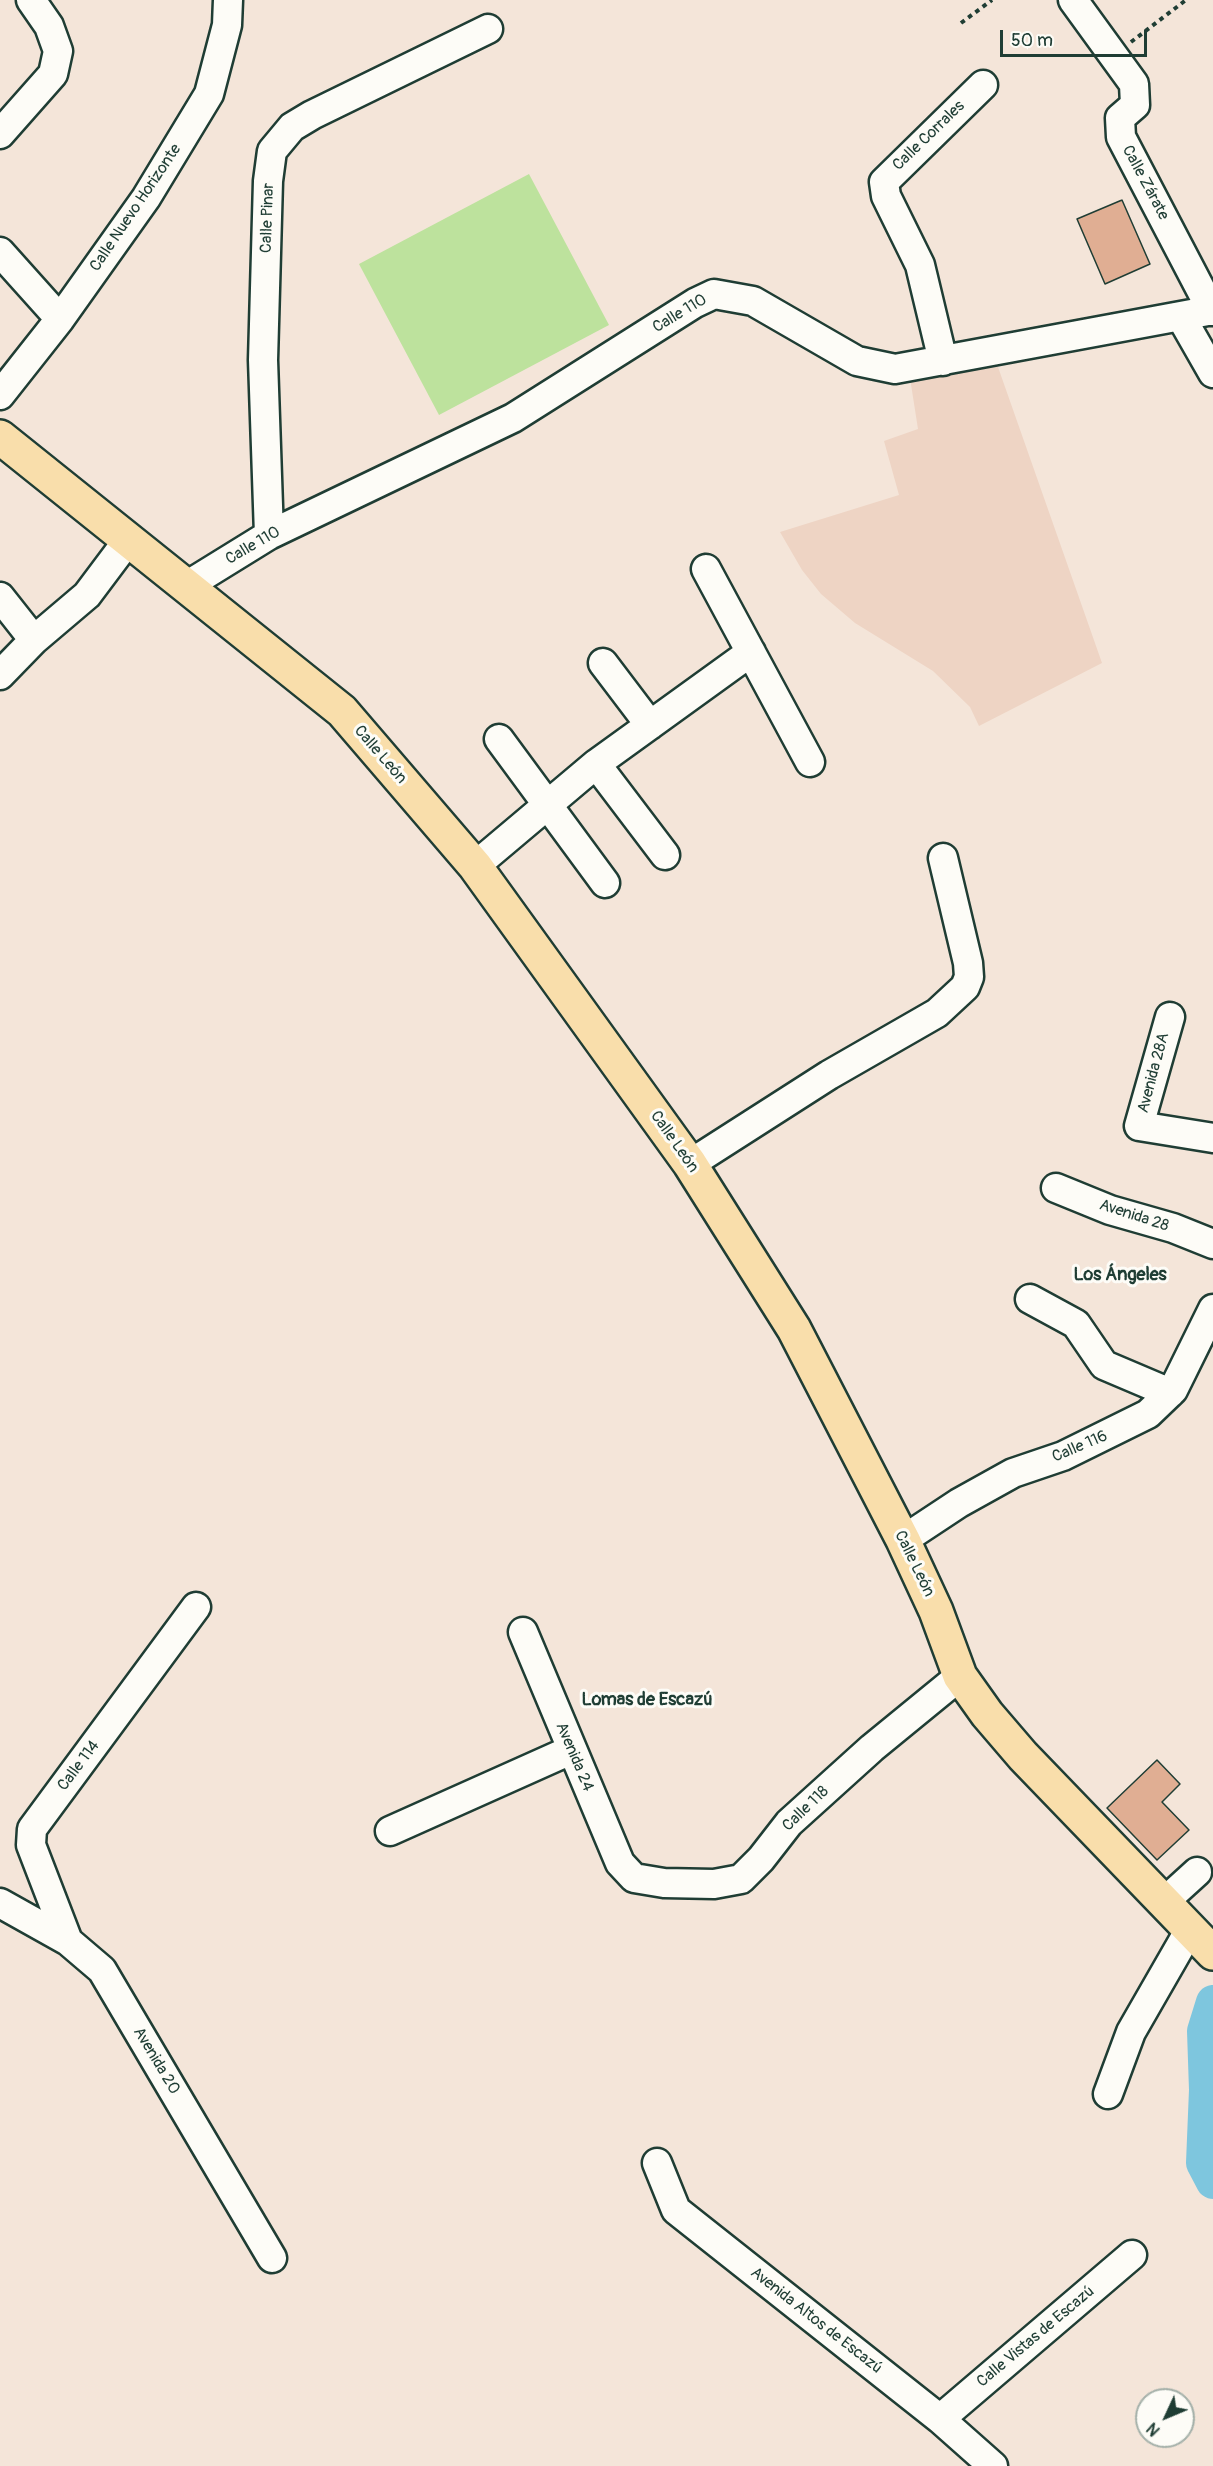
<!DOCTYPE html>
<meta charset="utf-8">
<style>
body{margin:0}
#map{position:relative;width:1213px;height:2466px;overflow:hidden;background:#f4e5d9;font-family:Pangolin,sans-serif}
canvas{display:block}
.north{position:absolute;left:1135px;top:2388px;width:60px;height:60px;box-sizing:border-box;background:#fdfcf7;border:2px solid #a4b0a9;border-radius:50%;rotate:226deg;font-size:16px;font-weight:700;line-height:24px;text-align:center;color:#1f3d34}
.north::after{content:'';display:block;margin:auto;width:21px;height:27px;background:#1f3d34;clip-path:polygon(50% 0,100% 100%,50% 72%,0 100%)}
.scale{position:absolute;left:1000px;top:30px;width:147px;height:27px;box-sizing:border-box;border:3px solid #1f3d34;border-top:0;padding-left:8px;font-size:18px;line-height:21px;white-space:nowrap;color:#1f3d34;-webkit-text-stroke:4px #fdfcf7;paint-order:stroke}
</style>
<div id="map">
<canvas width="1213" height="2466"></canvas>
<div class="north">N</div>
<div class="scale">50 m</div>
</div>
<script>
const context = document.querySelector('canvas').getContext('2d');
context.lineJoin = 'round';
function fillPath(path, color) {
  context.fillStyle = color;
  context.fill(path, 'evenodd');
}
function shape(rows) {
  const path = new Path2D();
  for (const r of rows) {
    path.moveTo(r[0], r[1]);
    for (let i = 2; i < r.length; i += 2) path.lineTo(r[i], r[i + 1]);
  }
  return path;
}
function strokePath(path, color, width, dash) {
  context.strokeStyle = color;
  context.lineWidth = width;
  context.lineCap = dash ? 'butt' : 'round';
  context.setLineDash(dash || []);
  context.stroke(path);
}
function drawText(font, color, halo, rows, align = 'center') {
  context.font = font + ' Pangolin,sans-serif';
  context.lineWidth = 6;
  context.setLineDash([]);
  context.textBaseline = 'middle';
  context.strokeStyle = halo;
  context.fillStyle = color;
  for (const [text, x, y, turn = 0] of rows) {
    context.save();
    context.translate(x, y);
    context.rotate((+turn || 0) * Math.PI / 180);
    context.textAlign = isNaN(turn) ? turn : align;
    if (halo) context.strokeText(text, 0, 0);
    context.fillText(text, 0, 0);
    context.restore();
  }
}
const built = shape([
 [998,367,1102,663,979,726,970,707,933,671,855,623,821,594,802,570,780,532,899,495,884,441,918,429,910,378]
]);
const green = shape([
 [529,174,609,325,439,415,359,264]
]);
const river = shape([
 [1213,2002,1204,2031,1206,2090,1203,2163,1213,2182]
]);
const building = shape([
 [1122,200,1150,264,1105,284,1077,219,1122,200],
 [1157,1760,1180,1784,1162,1802,1189,1830,1157,1860,1107,1808,1157,1760]
]);
const path = shape([
 [961,23,992,0],
 [1131,42,1186,0]
]);
const minor = shape([
 [1073,0,1134,84,1135,105,1120,118,1121,137,1212,311],
 [0,134,53,74,58,51,49,26,31,0],
 [0,252,60,319],
 [1181,317,1213,373],
 [943,361,920,265,886,196,884,182,983,85],
 [0,395,60,319,146,198,209,94,227,25,228,0],
 [269,535,263,360,268,181,272,151,292,127,312,115,488,29],
 [706,569,810,762],
 [188,585,269,535,513,418,695,303,714,294,753,301,857,361,895,369,1213,310],
 [0,597,34,640],
 [603,663,650,725],
 [0,675,34,640,87,595,129,539],
 [499,739,605,883],
 [596,764,751,652],
 [475,866,596,764,665,855],
 [1170,1017,1139,1126,1213,1138],
 [690,1164,829,1075,937,1013,965,987,969,977,968,963,943,858],
 [1056,1188,1110,1210,1173,1228,1213,1244],
 [1030,1299,1076,1324,1104,1365,1170,1393],
 [903,1540,959,1503,1013,1473,1063,1456,1148,1414,1173,1390,1213,1309],
 [523,1632,620,1863,634,1878,664,1883,714,1884,741,1879,761,1859,789,1823,872,1748,960,1676],
 [390,1831,571,1750],
 [1164,1902,1197,1872],
 [0,1903,68,1941,102,1970,272,2258],
 [68,1941,31,1845,32,1829,196,1607],
 [1108,2094,1131,2032,1189,1931],
 [657,2163,676,2210,940,2419,993,2466],
 [940,2419,1132,2255]
]);
const major = shape([
 [0,437,342,711,475,866,690,1164,794,1329,903,1540,936,1611,960,1676,987,1714,1023,1756,1213,1953]
]);
const streetNames = [
 ["Calle Corrales",929,136,-44],
 ["Calle Zárate",1145,183,62],
 ["Calle Nuevo Horizonte",136,208,-56],
 ["Calle Pinar",268,218,-88],
 ["Calle 110",680,314,-31],
 ["Calle 110",253,546,-30],
 ["Calle León",380,755,49],
 ["Avenida 28A",1154,1073,-75],
 ["Calle León",674,1142,55],
 ["Avenida 28",1134,1216,18],
 ["Calle 116",1080,1447,-23],
 ["Calle León",914,1564,64],
 ["Avenida 24",574,1757,67],
 ["Calle 114",79,1766,-53],
 ["Calle 118",806,1809,-44],
 ["Avenida 20",156,2061,59],
 ["Avenida Altos de Escazú",816,2321,38],
 ["Calle Vistas de Escazú",1036,2337,-40]
];
const neighbourhoodNames = [
 ["Los Ángeles",1120,1275],
 ["Lomas de Escazú",647,1700]
];
fillPath(built, '#eed4c4');
fillPath(green, '#bde29d');
strokePath(river, '#7ec6de', 34);
fillPath(building, '#e0ae93');
strokePath(building, '#1f3d34', 1.5);
strokePath(minor, '#1f3d34', 33);
strokePath(major, '#1f3d34', 38);
strokePath(path, '#1f3d34', 4, [4.5, 4.5]);
strokePath(minor, '#fdfcf7', 28);
strokePath(major, '#f9deab', 33);
drawText('16px', '#1f3d34', '#fdfcf7', streetNames);
drawText('bold 18px', '#1f3d34', '#fdfcf7', neighbourhoodNames);
</script>
